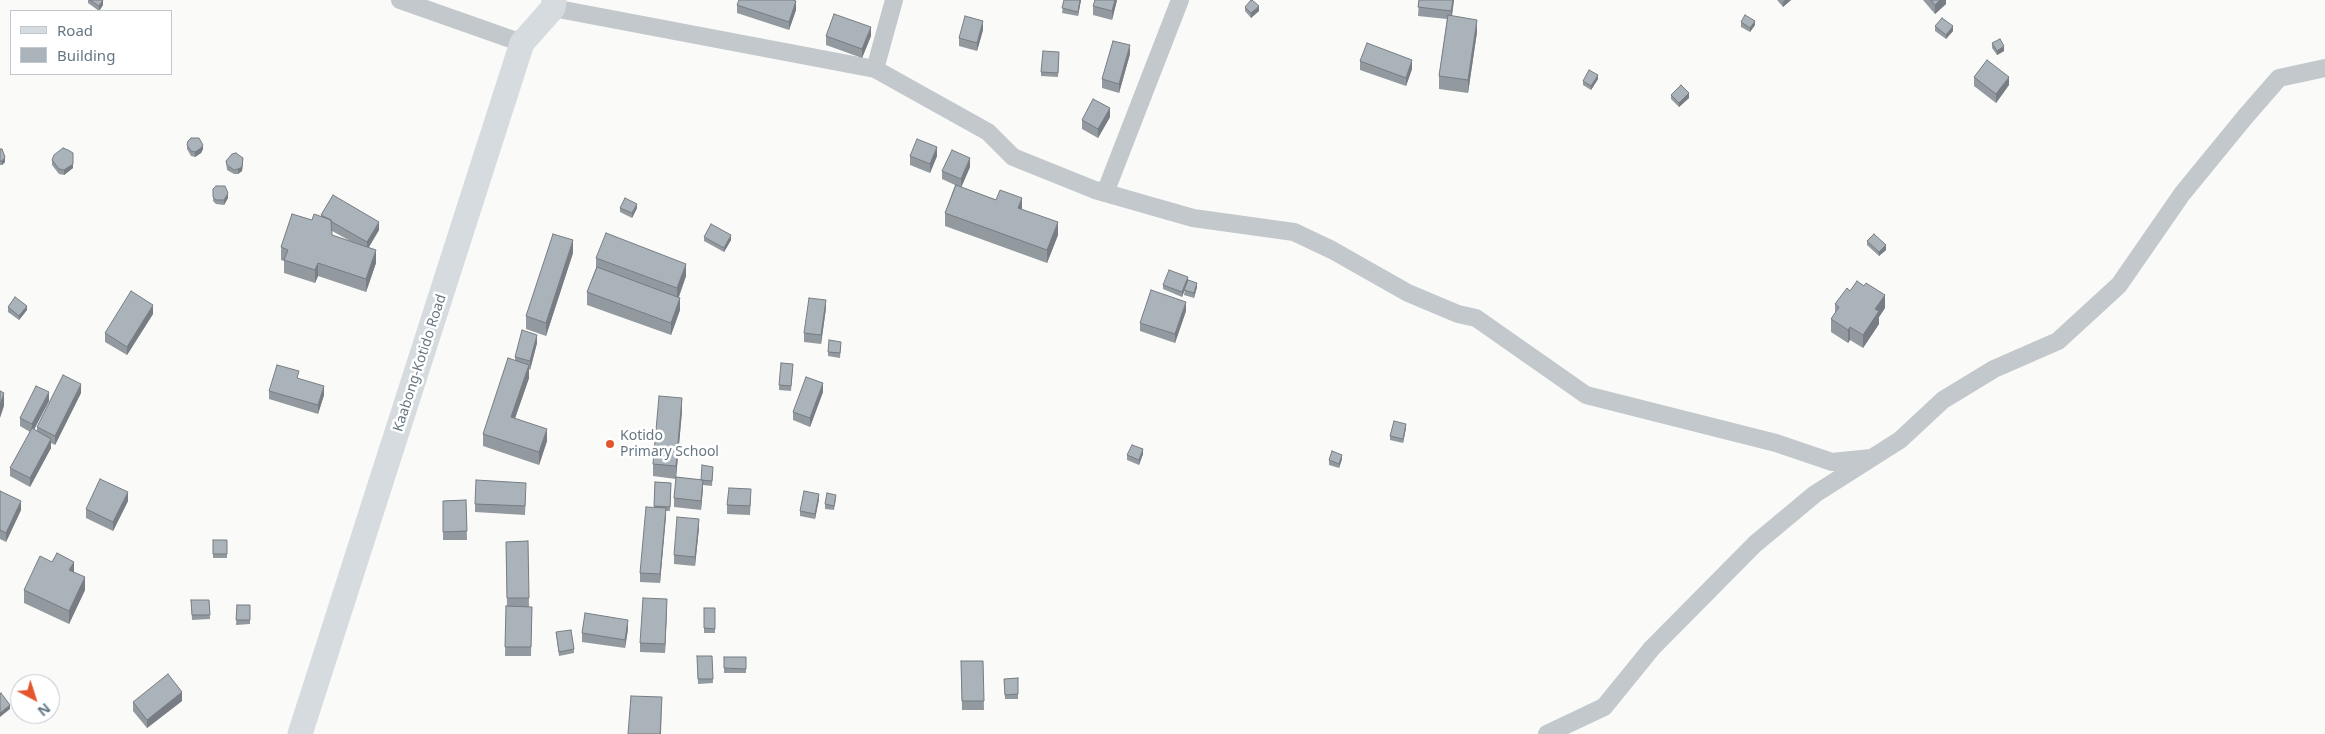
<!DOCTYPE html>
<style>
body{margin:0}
#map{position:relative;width:2325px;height:734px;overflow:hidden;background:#fafaf8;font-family:"Noto Sans",sans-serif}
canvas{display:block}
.legend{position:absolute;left:10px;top:10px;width:162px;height:65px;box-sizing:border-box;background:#fff;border:1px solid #c1c8cd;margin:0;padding:6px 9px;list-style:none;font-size:15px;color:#657683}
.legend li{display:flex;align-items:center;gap:10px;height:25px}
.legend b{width:25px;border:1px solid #c1c8cd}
.north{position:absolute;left:10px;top:674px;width:50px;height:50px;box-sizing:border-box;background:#fff;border:1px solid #c1c8cd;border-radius:50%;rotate:140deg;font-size:14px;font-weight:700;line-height:20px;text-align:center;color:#657683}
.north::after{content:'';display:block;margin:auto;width:18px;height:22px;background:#e4572e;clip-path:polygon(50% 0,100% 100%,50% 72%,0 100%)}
</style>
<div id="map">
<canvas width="2325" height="734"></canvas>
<ul class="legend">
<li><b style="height:6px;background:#d6dbdf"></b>Road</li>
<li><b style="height:14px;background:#aab3b9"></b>Building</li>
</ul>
<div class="north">N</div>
</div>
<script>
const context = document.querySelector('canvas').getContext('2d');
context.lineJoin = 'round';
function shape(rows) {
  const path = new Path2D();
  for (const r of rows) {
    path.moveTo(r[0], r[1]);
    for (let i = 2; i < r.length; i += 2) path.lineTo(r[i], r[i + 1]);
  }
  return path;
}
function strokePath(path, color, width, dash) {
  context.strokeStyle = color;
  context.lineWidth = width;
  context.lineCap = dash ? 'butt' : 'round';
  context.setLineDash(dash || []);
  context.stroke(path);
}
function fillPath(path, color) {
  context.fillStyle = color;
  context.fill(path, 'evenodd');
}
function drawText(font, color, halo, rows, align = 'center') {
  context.font = font + ' "Noto Sans",sans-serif';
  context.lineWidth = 5;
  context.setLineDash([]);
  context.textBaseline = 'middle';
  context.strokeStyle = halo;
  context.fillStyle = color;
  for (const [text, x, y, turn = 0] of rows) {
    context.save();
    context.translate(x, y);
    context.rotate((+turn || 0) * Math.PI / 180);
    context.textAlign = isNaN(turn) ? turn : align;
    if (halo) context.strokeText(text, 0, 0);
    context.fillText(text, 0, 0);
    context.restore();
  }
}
const minor = shape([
 [400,0,522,43],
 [553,8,875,69,894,0],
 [875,69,988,132,1013,157,1095,190,1193,218,1294,232,1332,250,1408,293,1458,314,1476,318,1586,395,1776,443,1832,462,1871,458],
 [1105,193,1180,0],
 [1547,734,1604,707,1652,648,1755,544,1815,494,1900,440,1943,400,1994,369,2058,341,2119,285,2182,194,2245,117,2279,78,2325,68]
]);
const secondary = shape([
 [300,734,522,43,553,8,554,0]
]);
const wall = shape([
 [88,0,103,0,103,5,99,11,88,3],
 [1064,0,1081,0,1078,16,1062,13],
 [1117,0,1112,20,1093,15,1093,6],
 [1419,0,1454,0,1452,16,1477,32,1468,93,1439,89,1439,76,1447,19,1418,16],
 [1777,0,1791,0,1783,7],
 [1923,0,1946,0,1946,4,1935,14],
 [737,5,796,10,789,30,737,13],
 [1245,7,1259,11,1251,18,1245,11],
 [1741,22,1755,25,1750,32,1741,27],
 [1935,26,1953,31,1946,39,1935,31],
 [983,30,977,51,959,46,959,38],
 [826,36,871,36,862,58,826,45],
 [1992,43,2004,51,1997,55,1992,48],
 [1130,54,1119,93,1102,88,1102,79],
 [1059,56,1058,77,1041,76,1041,72],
 [1360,61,1412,69,1406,86,1360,70],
 [1974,77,2009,85,1996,103,1974,86],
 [1598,79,1591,90,1583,85,1583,81],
 [1671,95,1689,98,1679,107,1671,99],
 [1110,117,1098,138,1082,129,1082,120],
 [187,145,203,149,201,153,195,157,191,156,187,149],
 [0,149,5,162,2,165,0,165],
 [910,156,937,156,930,173,910,165],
 [52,160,73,168,64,175,59,174,52,165],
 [226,161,243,163,242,171,238,174,234,174,227,170],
 [970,167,961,187,1022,209,1058,235,1047,263,945,226,945,213,955,185,942,179,942,171],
 [213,189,228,198,224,205,216,204,213,201],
 [620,208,637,208,632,218,620,212],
 [321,215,379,230,369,247,376,263,366,292,318,276,315,283,284,273,284,261,281,260,281,247,321,216],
 [332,231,352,242,332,235],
 [704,237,731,240,724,252,704,241],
 [1867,241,1886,250,1879,256,1867,245],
 [573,253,546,336,526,329,526,316],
 [596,258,686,276,679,297,680,310,671,335,587,305,587,292,596,268],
 [1188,280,1197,287,1194,298,1184,295,1185,289,1182,297,1163,289,1163,285],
 [1850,291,1885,308,1879,317,1879,324,1863,348,1850,340,1848,343,1831,332,1831,319,1835,313,1835,304],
 [8,307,27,310,19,320,8,312],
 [826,308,821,344,804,342,804,333],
 [1186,311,1175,343,1140,331,1140,323],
 [153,314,127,355,105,342,105,333],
 [537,343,530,370,529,369,529,378,515,418,547,441,539,465,483,446,483,434,515,360,515,357],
 [841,346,840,358,828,356,828,352],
 [793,368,791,391,779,390,779,385],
 [299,379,324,395,318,414,269,399,269,391],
 [823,392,810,427,793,420,793,412],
 [81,393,55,445,51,443,51,448,30,487,10,476,10,468,30,432,20,426,20,418,49,401,34,430,37,431,37,427],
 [682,411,676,477,701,480,713,471,712,486,703,485,701,510,674,507,674,498,676,479,653,476,653,464],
 [1406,428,1403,443,1390,440,1390,436],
 [1143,454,1139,465,1127,460,1127,455],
 [1342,459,1339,468,1329,465,1329,460],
 [655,482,671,483,670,511,666,511,660,583,640,582,640,573,654,507],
 [0,491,21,510,6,542,0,539],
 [526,492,525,515,475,512,475,504],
 [751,498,750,515,727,514,727,505],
 [819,499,815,519,800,516,800,511],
 [836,499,834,510,825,509,825,504],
 [466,500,467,540,443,540,443,501],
 [128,501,113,531,86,518,86,509],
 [699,528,695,566,674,564,674,555],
 [213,540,227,540,227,558,213,558],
 [528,541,529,607,520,607,532,607,531,656,505,656,506,606,507,607,506,542],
 [74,572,85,590,69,624,24,603,24,590],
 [191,600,209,600,210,619,192,620],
 [237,605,250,605,250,624,236,625],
 [667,608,665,653,640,652,640,643],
 [704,608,715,608,715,633,704,633],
 [628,629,625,648,582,642,582,633],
 [556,632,574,649,574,653,559,656],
 [697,656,712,656,713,683,698,684],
 [724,657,746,657,746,673,724,673],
 [961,661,983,661,984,710,962,710],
 [1018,678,1018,699,1005,699,1004,679],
 [20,693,20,714,33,714,25,720,12,704,12,699],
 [182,701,147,728,133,711,133,702]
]);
const shadedWall = shape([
 [103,0,103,5,99,11,99,6],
 [1080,0,1081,0,1078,16,1078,12],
 [1115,0,1117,0,1112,20,1112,11],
 [1453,0,1454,0,1451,20,1451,11],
 [1785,0,1791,0,1783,7,1783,2],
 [1940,0,1946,0,1946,4,1935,14,1935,5],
 [796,1,796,10,789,30,789,22],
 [1259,6,1259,11,1251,18,1251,13],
 [1477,20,1477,32,1468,93,1468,80],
 [983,21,983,30,977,51,977,43],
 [1755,21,1755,25,1750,32,1750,28],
 [1953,26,1953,31,1946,39,1946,35],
 [871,27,871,36,862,58,862,49],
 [1130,45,1130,54,1119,93,1119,84],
 [2004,46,2004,51,1997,55,1997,51],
 [1412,60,1412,69,1406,86,1406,78],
 [1598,75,1598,79,1591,90,1591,86],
 [2009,77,2009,85,1996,103,1996,94],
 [1689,93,1689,98,1679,107,1679,103],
 [1110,108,1110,117,1098,138,1098,129],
 [203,145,203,149,201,153,195,157,195,152],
 [937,147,937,156,930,173,930,164],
 [5,157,5,162,2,165,2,161],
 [243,158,242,171,238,174,238,169],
 [970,158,970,167,961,188,961,179],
 [73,164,73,168,64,175,64,170],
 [228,193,228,198,224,205,224,200],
 [1022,198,1022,210,1018,208],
 [637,204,637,208,632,218,632,213],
 [379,222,379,230,367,250,367,242],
 [1058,222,1058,235,1047,263,1047,250],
 [731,235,731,240,724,252,724,248],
 [573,240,573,253,546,336,546,323],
 [1886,245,1886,250,1879,256,1879,252],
 [376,250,376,263,366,292,366,279],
 [318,263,318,276,315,283,315,270],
 [686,264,686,276,677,301,677,288],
 [1188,277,1188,281,1182,297,1182,292],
 [1197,283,1197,287,1194,298,1194,293],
 [1885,295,1885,308,1879,317,1879,324,1863,348,1863,335,1875,309],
 [680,298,680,310,671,335,671,323],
 [826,300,826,308,821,344,821,335],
 [1186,302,1186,311,1175,343,1175,334],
 [153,305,153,314,127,355,127,347],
 [27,306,27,310,19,320,19,316],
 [1850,327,1850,340,1848,343,1848,330],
 [537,335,537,343,530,370,530,361],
 [529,365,529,378,511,430,511,417],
 [823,383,823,392,810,427,810,418],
 [81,384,81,393,55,445,55,436],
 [324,386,324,395,318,414,318,405],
 [49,392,49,401,32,433,32,424],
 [4,393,4,406,0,418,0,405],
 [682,398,682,411,676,479,676,466],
 [1406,424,1406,428,1403,443,1403,439],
 [547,429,547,441,539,465,539,452],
 [51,439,51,448,30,487,30,478],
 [1143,449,1143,454,1139,465,1139,460],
 [1342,455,1342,459,1339,468,1339,464],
 [703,480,703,489,701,510,701,501],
 [128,492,128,501,113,531,113,522],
 [819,494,819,499,815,519,815,514],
 [21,501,21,510,6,542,6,533],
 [666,508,666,517,660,583,660,574],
 [699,519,699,528,695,566,695,557],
 [74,562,74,574,69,570],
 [85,577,85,590,69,624,69,611],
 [667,599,667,608,665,653,665,644],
 [628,620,628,629,625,648,625,640],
 [182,692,182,701,147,728,147,720],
 [662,697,661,734,660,734],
 [10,705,10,709,0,717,0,713],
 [27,714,33,714,25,720,25,716]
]);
const building = shape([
 [90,0,103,0,99,6,90,0],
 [739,0,793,0,796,1,789,22,737,5,739,0],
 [1064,0,1080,0,1078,12,1062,8,1064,0],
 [1095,0,1115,0,1112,11,1093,6,1095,0],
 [1251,0,1252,0,1259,6,1251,13,1245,7,1251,0],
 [1419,0,1453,0,1451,11,1418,7,1419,0],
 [1931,0,1940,0,1935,5,1931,0],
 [834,14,871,27,862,49,826,36,834,14],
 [1448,15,1477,20,1468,80,1439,76,1448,15],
 [1745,15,1755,21,1750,28,1741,22,1745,15],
 [965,16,983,21,977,43,959,38,965,16],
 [1942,18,1953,26,1946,35,1935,26,1942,18],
 [2000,39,2004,46,1997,51,1992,43,2000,39],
 [1113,41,1130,45,1119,84,1102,79,1113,41],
 [1367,43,1412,60,1406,78,1360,61,1367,43],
 [1043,51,1059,52,1058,73,1041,72,1043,51],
 [1987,60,2009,77,1996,94,1974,77,1987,60],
 [1589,70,1598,75,1591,86,1583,81,1589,70],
 [1681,85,1689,93,1679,103,1671,95,1681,85],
 [1093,99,1110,108,1098,129,1082,120,1093,99],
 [191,138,199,138,203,145,201,148,195,152,191,151,187,145,188,141,191,138],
 [917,139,937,147,930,164,910,156,917,139],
 [63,148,68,150,73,153,73,164,64,170,59,169,52,160,54,155,63,148],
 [0,149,2,149,5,157,2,161,0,161,0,149],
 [952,150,970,158,961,179,942,171,952,150],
 [236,153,243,158,242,167,238,169,234,170,227,165,226,161,232,154,236,153],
 [956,185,996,200,1000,190,1022,198,1018,208,1058,222,1047,250,945,213,956,185],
 [216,186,225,186,228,193,224,200,216,200,213,197,213,189,216,186],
 [333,195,379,222,367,242,332,222,331,220,321,215,333,195],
 [625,198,637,204,632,213,620,208,625,198],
 [292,214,312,220,314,214,331,220,332,235,376,250,366,279,318,263,315,270,284,260,288,250,281,247,292,214],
 [711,224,731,235,724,248,704,237,711,224],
 [606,233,686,264,677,288,596,258,606,233],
 [553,234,573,240,546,323,526,316,553,234],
 [1874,234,1886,245,1879,252,1867,241,1874,234],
 [597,267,680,298,671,323,587,292,597,267],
 [1169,270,1188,277,1182,292,1163,285,1169,270],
 [1188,280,1197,283,1194,293,1184,290,1188,280],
 [1857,281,1864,286,1866,283,1885,295,1875,309,1879,311,1863,335,1850,327,1848,330,1831,319,1839,307,1835,304,1847,288,1850,291,1857,281],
 [1151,290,1186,302,1175,334,1140,323,1151,290],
 [131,291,153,305,127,347,105,333,131,291],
 [15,297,27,306,19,316,8,307,15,297],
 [809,298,826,300,821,335,804,333,809,298],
 [522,330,537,335,530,361,515,357,522,330],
 [829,340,841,342,840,353,828,352,829,340],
 [508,358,529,365,511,417,547,429,539,452,483,434,508,358],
 [781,363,793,364,791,386,779,385,781,363],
 [277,365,299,371,297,378,324,386,318,405,269,391,277,365],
 [63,375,81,384,55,436,37,427,63,375],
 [806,377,823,383,810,418,793,412,806,377],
 [36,386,49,392,32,424,20,418,36,386],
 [0,391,4,393,0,405,0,391],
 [659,396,682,398,676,466,653,464,659,396],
 [1394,421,1406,424,1403,439,1390,436,1394,421],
 [32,428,51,439,30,478,10,468,32,428],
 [1132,445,1143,449,1139,460,1127,455,1132,445],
 [1332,451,1342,455,1339,464,1329,460,1332,451],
 [702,465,713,467,712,481,701,480,702,465],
 [676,477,703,480,701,501,674,498,676,477],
 [100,479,128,492,113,522,86,509,100,479],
 [476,480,526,483,525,506,475,504,476,480],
 [655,482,671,483,670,507,654,506,655,482],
 [729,488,751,489,750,506,727,505,729,488],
 [0,491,21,501,6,533,0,530,0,491],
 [804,491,819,494,815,514,800,511,804,491],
 [827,493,836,495,834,506,825,504,827,493],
 [466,500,467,531,443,532,443,501,466,500],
 [646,507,666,508,660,574,640,573,646,507],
 [677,517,699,519,695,557,674,555,677,517],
 [213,540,227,540,227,554,213,554,213,540],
 [528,541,529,598,507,598,506,542,528,541],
 [57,553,74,562,69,570,85,577,69,611,24,590,40,556,52,562,57,553],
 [643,598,667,599,665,644,640,643,643,598],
 [191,600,209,600,210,615,192,615,191,600],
 [237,605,250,605,250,620,236,620,237,605],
 [506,606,532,607,531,647,505,647,506,606],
 [704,608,715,608,715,629,704,628,704,608],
 [585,613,628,620,625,640,582,633,585,613],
 [571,630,574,649,559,652,556,632,571,630],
 [697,656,712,656,713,679,698,679,697,656],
 [724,657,746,657,746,669,724,668,724,657],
 [961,661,983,661,984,701,962,701,961,661],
 [168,674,182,692,147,720,133,702,168,674],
 [1018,678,1018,694,1005,695,1004,679,1018,678],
 [1,693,10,705,0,713,0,694,1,693],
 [20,693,20,710,12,699,20,693],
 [631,696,662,697,660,734,628,734,631,696]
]);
const markers = [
 [610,444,5,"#e4572e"]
];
const streetNames = [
 ["Kaabong-Kotido Road",420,363,-72]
];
const poiNames = [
 ["Kotido",620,436],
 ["Primary School",620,452]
];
strokePath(minor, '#c3c8cc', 18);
strokePath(secondary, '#d6dbdf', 25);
fillPath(wall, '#929a9f');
fillPath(shadedWall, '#777d82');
fillPath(building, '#aab3b9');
strokePath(building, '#777d82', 1);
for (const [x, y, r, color] of markers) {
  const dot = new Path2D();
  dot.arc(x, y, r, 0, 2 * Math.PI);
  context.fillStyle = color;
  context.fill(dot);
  strokePath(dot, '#fff', 2);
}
drawText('14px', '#657683', '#fff', streetNames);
drawText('14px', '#657683', '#fff', poiNames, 'left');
</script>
